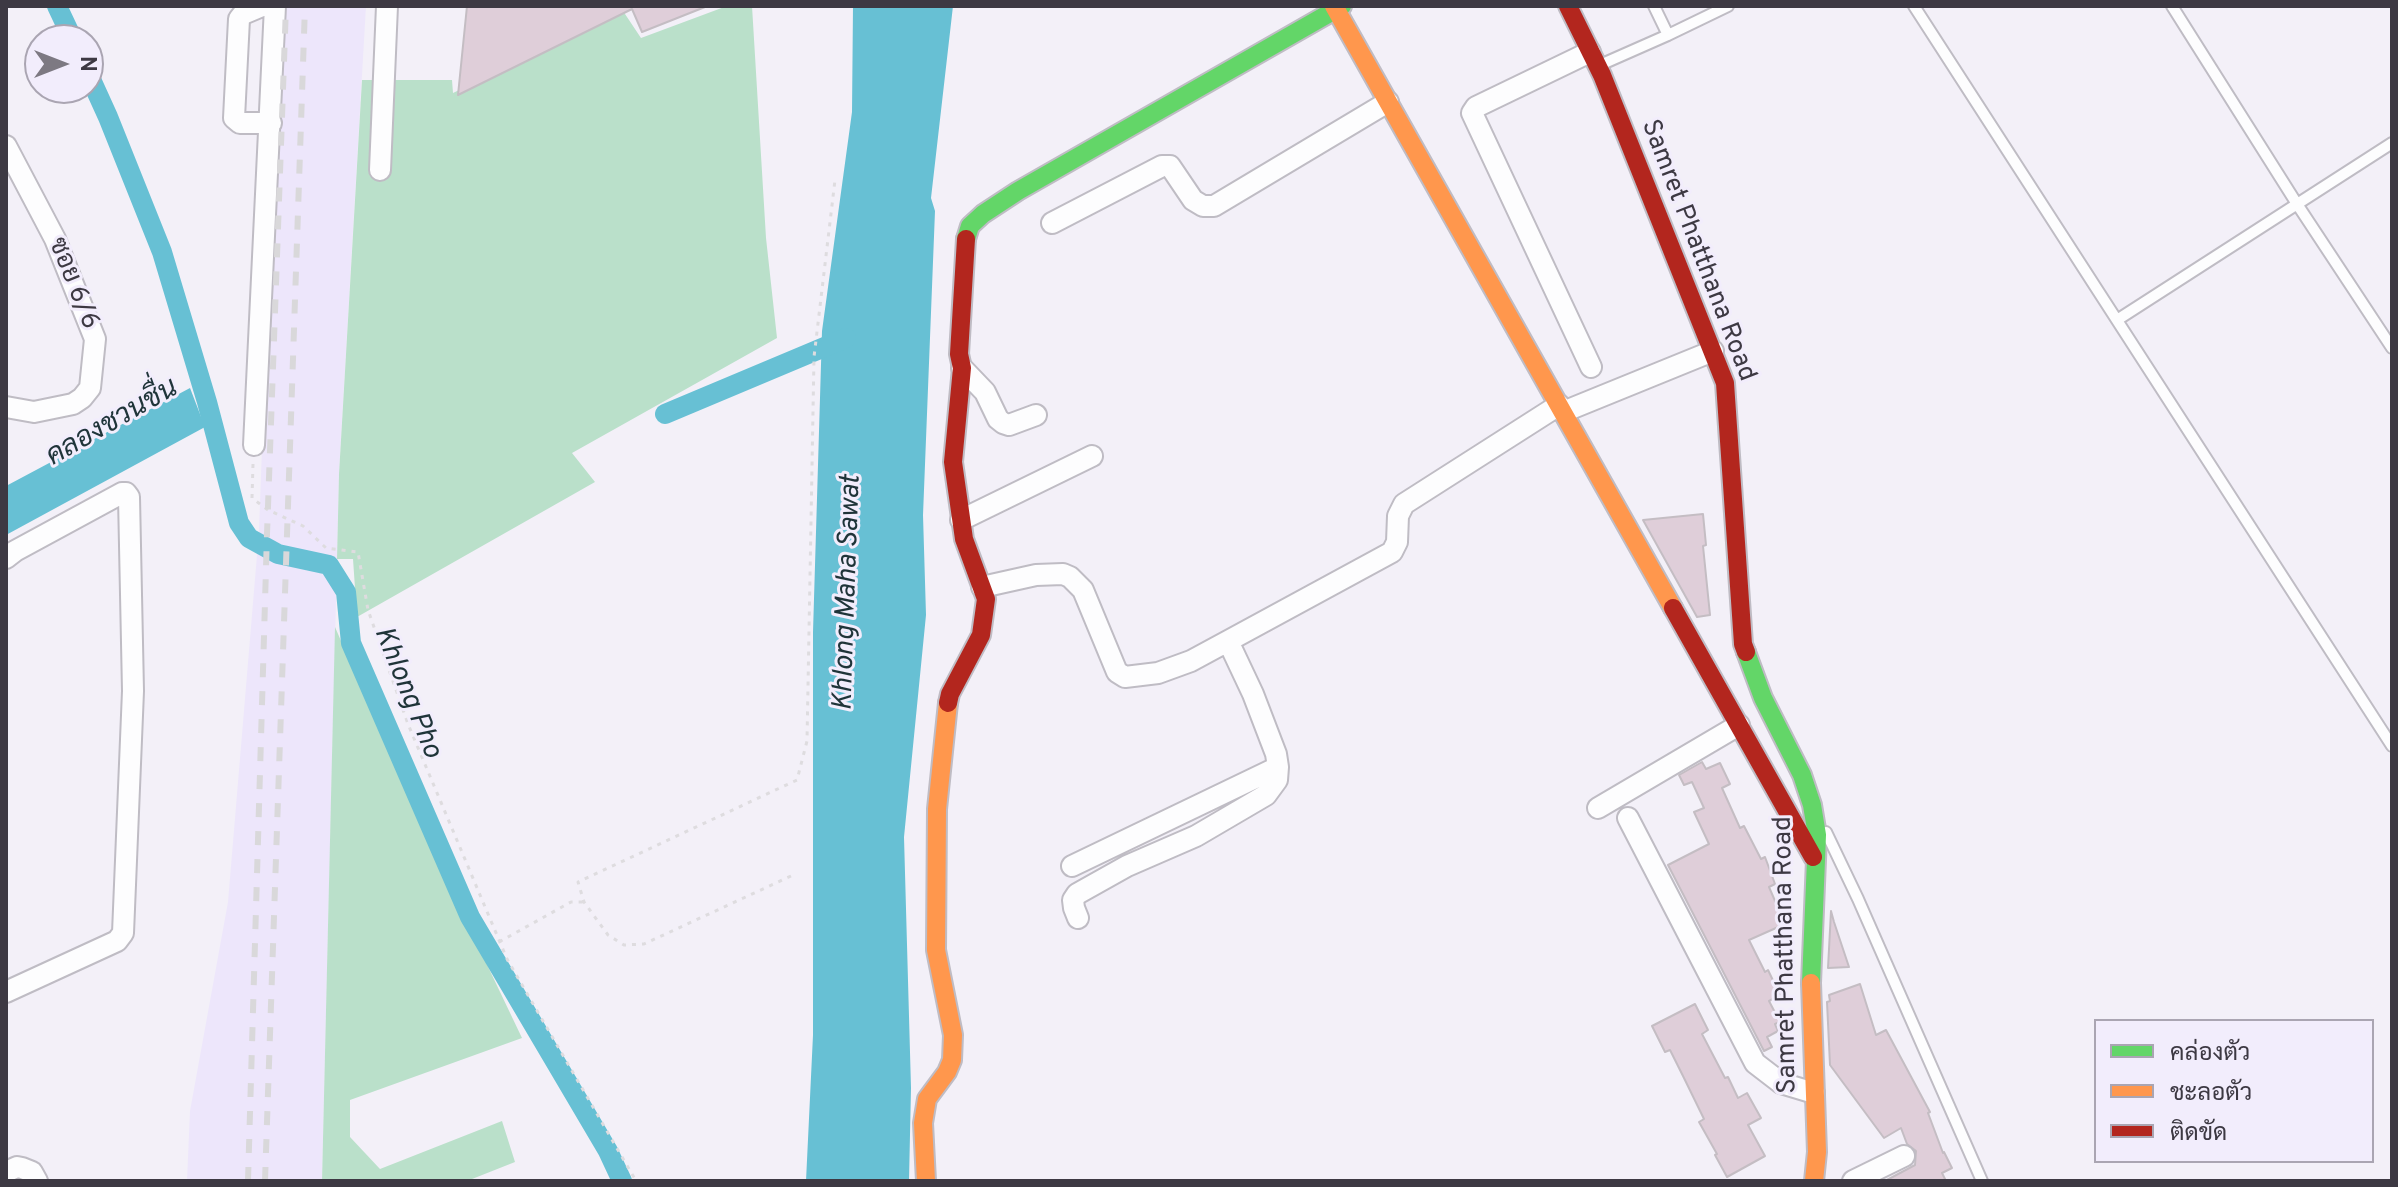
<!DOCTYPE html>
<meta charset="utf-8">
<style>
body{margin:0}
#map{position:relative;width:2398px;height:1187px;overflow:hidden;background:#f3f0f8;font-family:Overpass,Sarabun,sans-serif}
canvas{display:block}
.frame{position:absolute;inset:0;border:8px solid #3d3943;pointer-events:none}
.legend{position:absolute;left:2094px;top:1019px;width:280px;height:144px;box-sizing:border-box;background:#f2edfc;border:2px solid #aaa5b2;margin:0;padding:10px 14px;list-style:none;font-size:24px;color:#3d3943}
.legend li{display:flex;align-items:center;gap:16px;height:40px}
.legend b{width:40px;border:2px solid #aaa5b2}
.north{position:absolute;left:24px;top:24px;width:80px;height:80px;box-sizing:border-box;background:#f2edfc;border:2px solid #aaa5b2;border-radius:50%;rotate:90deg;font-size:22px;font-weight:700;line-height:32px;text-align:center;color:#3d3943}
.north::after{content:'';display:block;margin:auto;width:28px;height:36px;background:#7d7982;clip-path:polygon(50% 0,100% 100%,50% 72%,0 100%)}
</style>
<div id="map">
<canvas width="2398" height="1187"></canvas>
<div class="frame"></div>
<ul class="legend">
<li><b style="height:10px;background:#63d668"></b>คล่องตัว</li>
<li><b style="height:10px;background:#ff974d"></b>ชะลอตัว</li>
<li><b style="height:10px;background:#b3261e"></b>ติดขัด</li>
</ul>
<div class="north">N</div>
</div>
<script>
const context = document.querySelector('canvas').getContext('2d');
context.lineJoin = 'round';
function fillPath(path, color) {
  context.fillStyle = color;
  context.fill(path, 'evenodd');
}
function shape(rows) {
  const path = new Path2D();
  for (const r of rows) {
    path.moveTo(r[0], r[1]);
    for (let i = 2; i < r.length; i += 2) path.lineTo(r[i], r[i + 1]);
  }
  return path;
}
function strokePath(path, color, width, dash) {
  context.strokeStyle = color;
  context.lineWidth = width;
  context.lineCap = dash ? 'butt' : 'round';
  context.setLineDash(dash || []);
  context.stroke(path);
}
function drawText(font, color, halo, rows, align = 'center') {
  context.font = font + ' Overpass,Sarabun,sans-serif';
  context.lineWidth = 6;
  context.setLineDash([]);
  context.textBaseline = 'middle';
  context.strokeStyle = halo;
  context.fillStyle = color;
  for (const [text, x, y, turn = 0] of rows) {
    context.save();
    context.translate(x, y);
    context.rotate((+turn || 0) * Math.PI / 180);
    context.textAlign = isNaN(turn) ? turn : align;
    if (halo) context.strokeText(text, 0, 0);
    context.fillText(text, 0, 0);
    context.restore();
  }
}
const built = shape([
 [278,6,366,6,339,474,322,1181,187,1181,190,1111,228,902,259,531]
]);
const green = shape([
 [727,6,752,6,766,238,777,338,572,453,595,482,357,617,353,559,337,559,339,474,362,80,452,80,453,93,623,11,641,38],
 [335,627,419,822,522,1038,350,1100,350,1137,380,1169,502,1121,515,1162,467,1181,322,1181]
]);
const water = shape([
 [853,6,953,6,931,198,935,211,923,515,926,615,904,837,911,1088,909,1181,806,1181,813,1035,813,632,822,331,852,112],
 [190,388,205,427,6,535,6,486]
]);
const canal = shape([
 [57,6,73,40],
 [88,73,108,117,162,252,207,402,239,523,249,538,278,554,329,565,346,592,351,643,470,917,608,1151,622,1181],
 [665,414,846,338]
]);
const building = shape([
 [467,6,705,6,705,7,642,32,632,9,458,95,467,6],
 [1703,514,1706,545,1703,546,1710,615,1697,617,1643,520,1703,514],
 [1702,762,1706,769,1720,763,1730,784,1722,788,1740,828,1744,826,1761,859,1765,857,1775,884,1769,887,1785,924,1749,940,1765,972,1768,970,1780,995,1769,1001,1780,1022,1775,1024,1778,1031,1767,1037,1772,1047,1764,1051,1668,865,1709,844,1694,812,1704,808,1692,782,1684,785,1679,775,1702,762],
 [1831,911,1834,922,1849,967,1828,968,1831,911],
 [1860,984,1876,1035,1886,1030,1930,1112,1928,1113,1943,1153,1944,1152,1952,1168,1942,1173,1946,1181,1885,1181,1915,1165,1916,1151,1907,1144,1901,1128,1884,1138,1830,1065,1827,1002,1830,1001,1829,995,1860,984],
 [1695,1004,1708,1030,1702,1034,1725,1078,1728,1077,1738,1098,1747,1093,1761,1118,1748,1125,1765,1156,1727,1177,1715,1155,1717,1154,1699,1122,1704,1119,1683,1076,1670,1050,1665,1052,1652,1026,1695,1004]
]);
const path = shape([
 [253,464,252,498,268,510,303,526,326,548,358,552,368,610,408,724,507,959,636,1181],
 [791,876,644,944,624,945,608,935,584,902,578,882,797,780,807,741,814,357,835,180],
 [499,942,571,902,584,902]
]);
const lane = shape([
 [1654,6,1668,35,1728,6],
 [1914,6,2392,746],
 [2172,6,2297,204,2392,348],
 [1600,65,1668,35],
 [2117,320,2392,143],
 [1826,832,1858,899,1982,1181]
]);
const street = shape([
 [262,6,243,14,239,19,234,118,240,123,271,123],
 [1590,52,1476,107,1472,113,1591,367],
 [6,146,55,239,95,339,90,388,82,398,73,404,34,412,6,407],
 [380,170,387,6],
 [1052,223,1162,166,1170,166,1193,200,1203,206,1214,206,1388,102],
 [962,368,985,392,998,419,1003,423,1009,425,1036,415],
 [1563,412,1713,351],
 [254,445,275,6],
 [961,520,1092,456],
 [6,558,15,551,122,493,126,493,129,497,133,691,123,933,117,941,6,992],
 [982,587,1036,575,1063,574,1070,577,1083,590,1117,672,1125,677,1158,673,1191,661,1228,641,1253,694,1276,754,1278,767,1277,780,1266,795,1196,836,1127,866,1077,894,1073,900,1074,908,1078,918],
 [1228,641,1392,552,1397,542,1398,516,1404,504,1559,405],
 [1598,808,1739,725],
 [1628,818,1755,1063,1781,1083,1814,1093],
 [1072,866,1278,767],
 [6,1172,17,1167,22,1168,32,1172,37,1181],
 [1853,1181,1904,1156]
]);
const fast = shape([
 [966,239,970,226,983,214,1018,191,1342,6],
 [1746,652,1763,698,1802,775,1812,805,1817,835,1811,983]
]);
const slow = shape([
 [1334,6,1673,608],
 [1811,983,1817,1152,1814,1181],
 [926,1181,923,1123,927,1099,947,1072,952,1060,953,1035,936,950,937,809,948,703]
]);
const jam = shape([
 [1568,6,1602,75,1725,383,1743,644,1746,652],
 [1673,608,1813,857],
 [948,703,950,694,981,635,986,599,964,539,953,462,962,368,959,354,966,239]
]);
const rail = shape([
 [248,1181,267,534,286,6],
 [265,1181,305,6]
]);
const streetNames = [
 ["Samret Phatthana Road",1697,251,69],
 ["ซอย 6/6",72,284,68],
 ["Samret Phatthana Road",1787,955,-91]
];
const waterNames = [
 ["คลองชวนชื่น",113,424,-30],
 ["Khlong Maha Sawat",849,593,-88],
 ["Khlong Pho",406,693,68]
];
fillPath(built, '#ede6fb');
fillPath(green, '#bae0ca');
fillPath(water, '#67c0d4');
strokePath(canal, '#67c0d4', 20);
fillPath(building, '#dfced9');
strokePath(building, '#c4bdc3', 2);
strokePath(lane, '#bfbcc4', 14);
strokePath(street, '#bfbcc4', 24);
strokePath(fast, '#bfbcc4', 22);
strokePath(slow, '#bfbcc4', 22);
strokePath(jam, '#bfbcc4', 22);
strokePath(path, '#dedcdf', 3, [4, 6]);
strokePath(lane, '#fdfdfe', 10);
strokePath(street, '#fdfdfe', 20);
strokePath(fast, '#63d668', 18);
strokePath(slow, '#ff974d', 18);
strokePath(jam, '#b3261e', 18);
strokePath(rail, '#d9d8da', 6, [14, 14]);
drawText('26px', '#3d3943', '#f2edfc', streetNames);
drawText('italic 28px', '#1f3439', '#f2edfc', waterNames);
</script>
